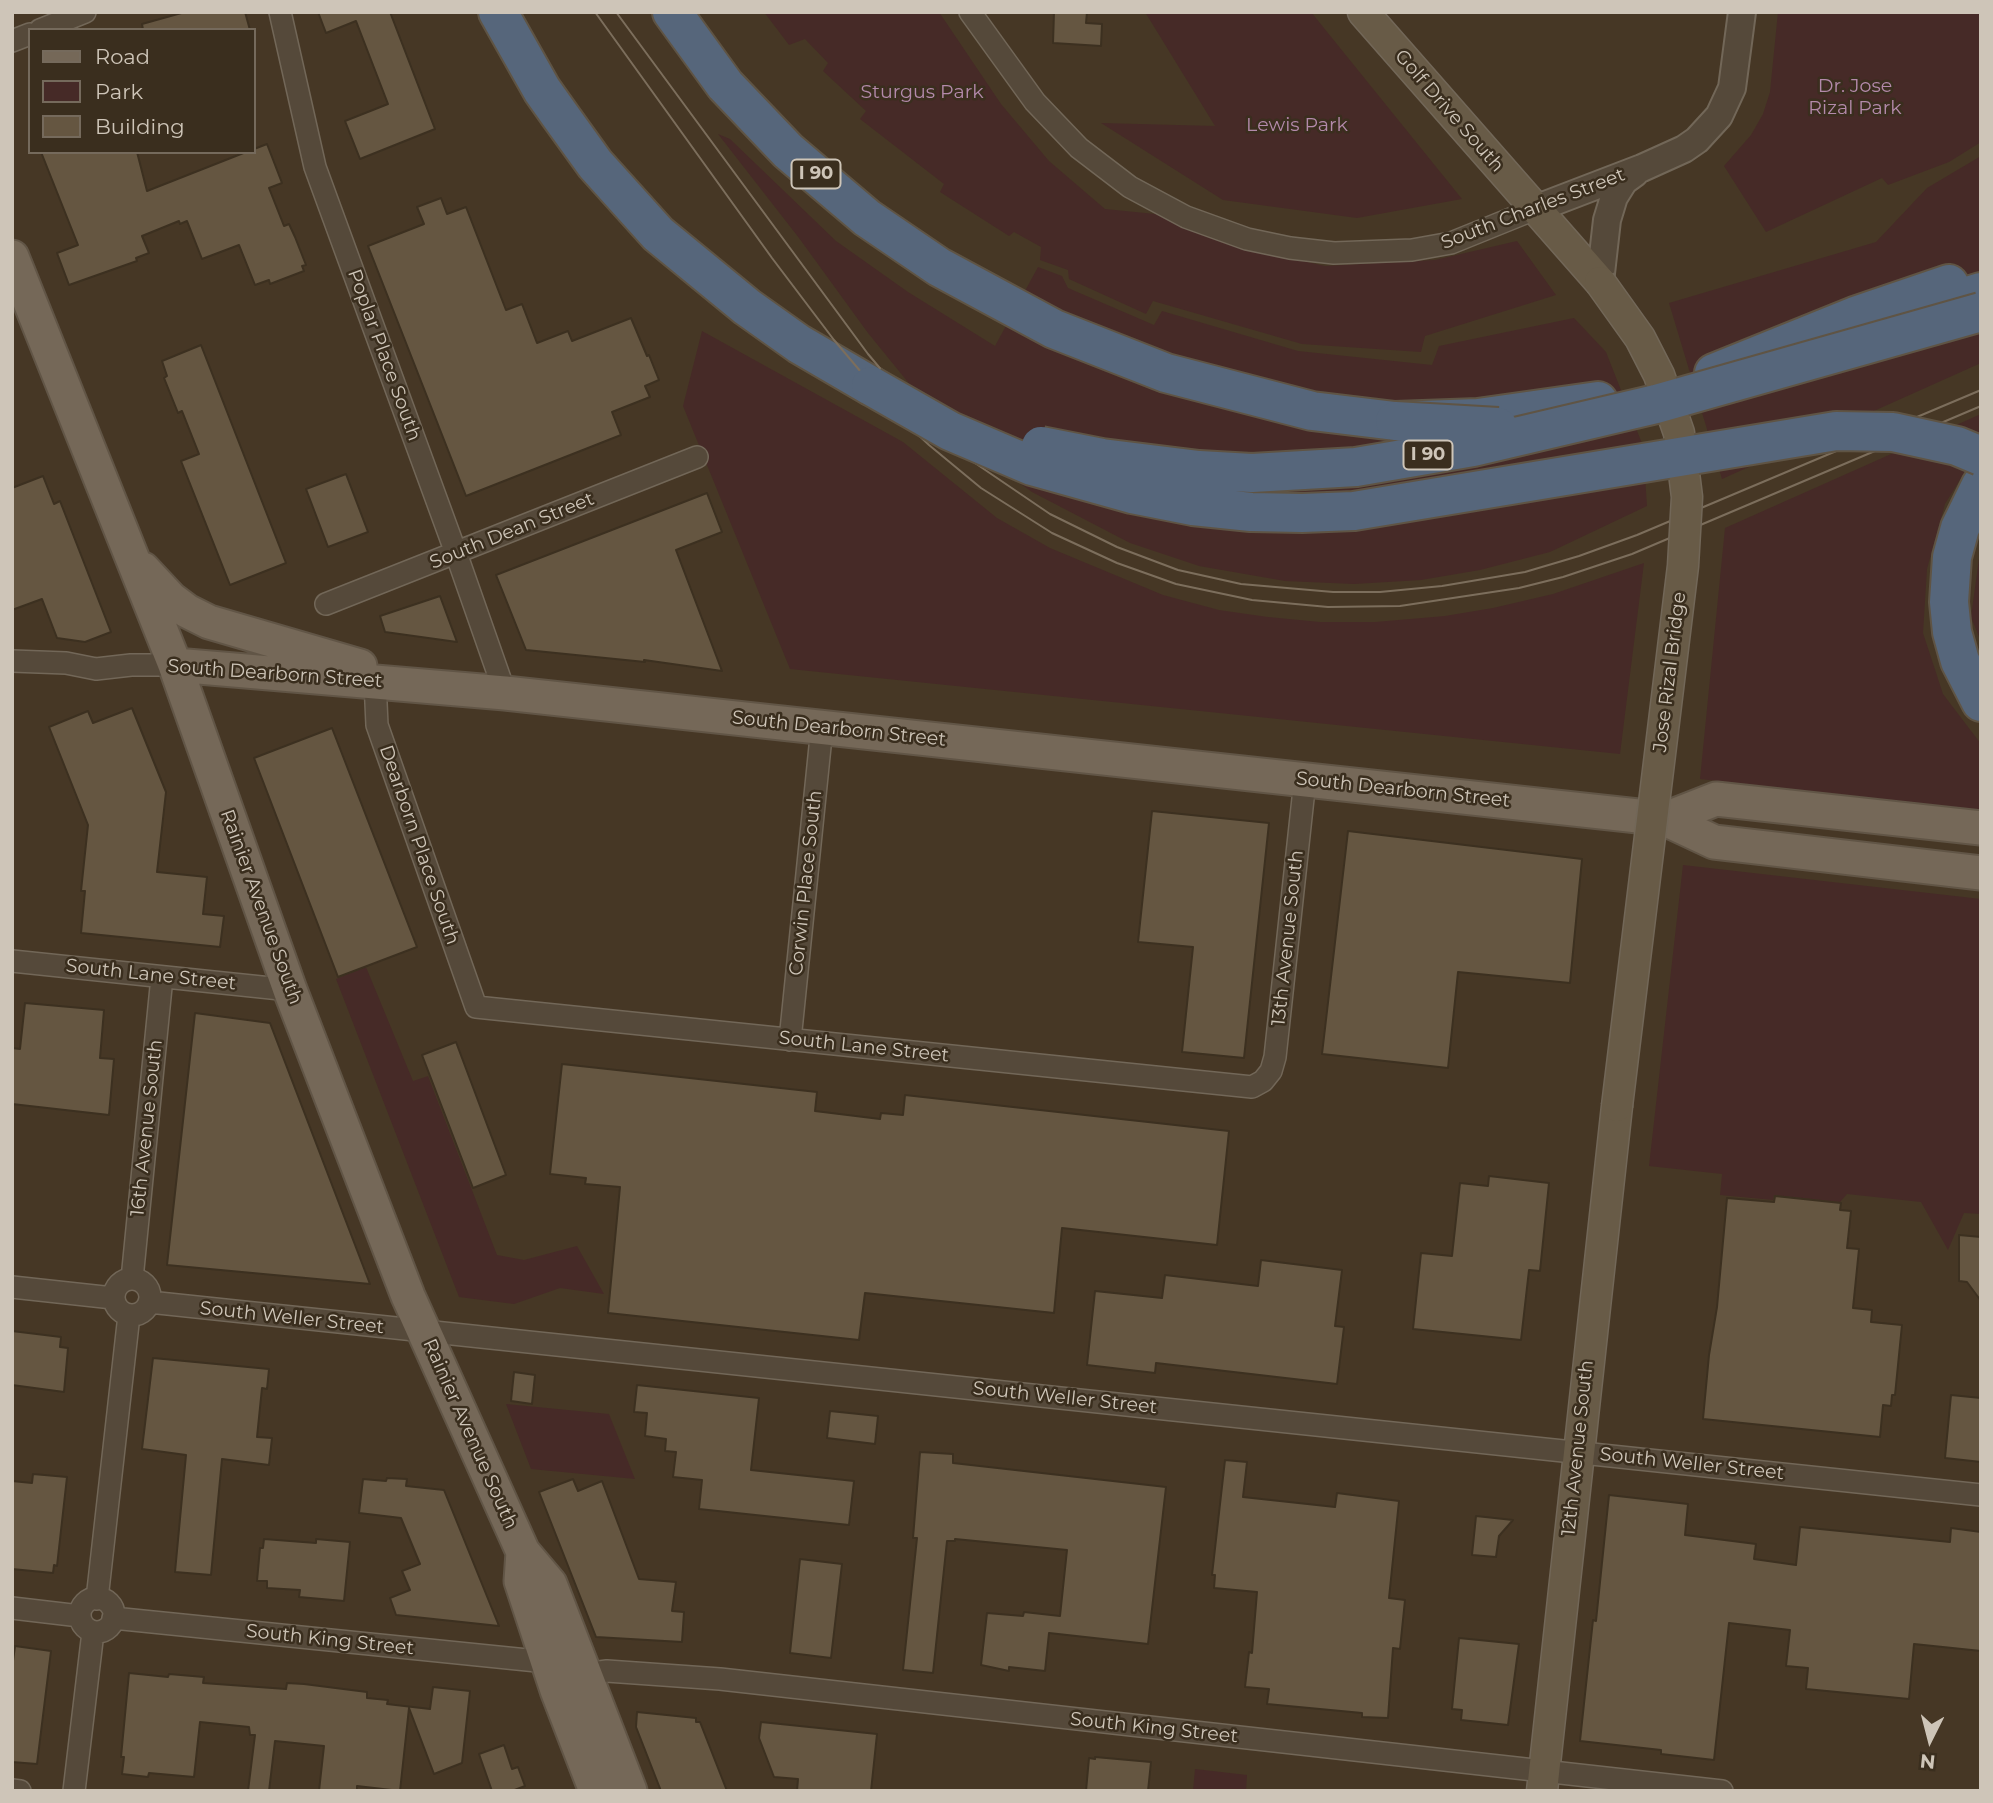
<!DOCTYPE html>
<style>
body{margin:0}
#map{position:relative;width:1993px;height:1803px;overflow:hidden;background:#463725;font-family:Montserrat,sans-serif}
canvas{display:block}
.frame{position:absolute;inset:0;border:14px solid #cec5b8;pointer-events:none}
.legend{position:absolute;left:28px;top:28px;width:228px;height:126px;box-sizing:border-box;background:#3a2e1e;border:2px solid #756a5c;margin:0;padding:9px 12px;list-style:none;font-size:21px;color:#cec5b8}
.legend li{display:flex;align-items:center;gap:14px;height:35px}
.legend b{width:35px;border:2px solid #756a5c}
.north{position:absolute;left:1895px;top:1705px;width:70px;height:70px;-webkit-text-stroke:5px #3a2e1e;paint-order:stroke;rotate:186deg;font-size:19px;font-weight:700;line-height:28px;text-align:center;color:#cec5b8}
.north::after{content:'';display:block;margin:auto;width:24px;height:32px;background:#cec5b8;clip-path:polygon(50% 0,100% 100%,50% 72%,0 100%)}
</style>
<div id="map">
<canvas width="1993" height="1803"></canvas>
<div class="frame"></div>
<ul class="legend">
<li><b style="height:9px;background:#756858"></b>Road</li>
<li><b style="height:19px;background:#462a27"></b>Park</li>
<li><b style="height:19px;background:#655641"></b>Building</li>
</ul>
<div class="north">N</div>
</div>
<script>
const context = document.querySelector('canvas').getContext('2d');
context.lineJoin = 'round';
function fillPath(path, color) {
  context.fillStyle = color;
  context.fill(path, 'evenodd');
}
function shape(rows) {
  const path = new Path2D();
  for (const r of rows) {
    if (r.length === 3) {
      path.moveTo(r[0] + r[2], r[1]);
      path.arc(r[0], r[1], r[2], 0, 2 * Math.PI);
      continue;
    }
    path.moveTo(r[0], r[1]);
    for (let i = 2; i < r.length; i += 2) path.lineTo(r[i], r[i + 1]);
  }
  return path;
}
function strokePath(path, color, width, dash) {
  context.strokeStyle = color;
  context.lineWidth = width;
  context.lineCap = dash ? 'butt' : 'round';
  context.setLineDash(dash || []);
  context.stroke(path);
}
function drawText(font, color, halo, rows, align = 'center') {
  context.font = font + ' Montserrat,sans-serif';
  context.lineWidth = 5;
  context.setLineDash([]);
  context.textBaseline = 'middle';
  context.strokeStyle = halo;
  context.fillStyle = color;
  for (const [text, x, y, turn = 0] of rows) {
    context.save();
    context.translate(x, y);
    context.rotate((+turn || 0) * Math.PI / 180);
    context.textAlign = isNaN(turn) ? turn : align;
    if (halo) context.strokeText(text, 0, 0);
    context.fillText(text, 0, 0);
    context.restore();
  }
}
const green = shape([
 [764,12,939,12,1001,104,1049,161,1105,209,1155,214,1227,244,1325,266,1435,260,1517,241,1556,295,1425,336,1421,352,1302,344,1153,301,1146,314,1069,279,1068,270,1040,260,1041,247,1014,232,1009,236,940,192,944,184,860,119,866,111,823,71,828,63,805,39,789,45],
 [1145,12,1311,12,1462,199,1357,218,1223,200,1101,123,1215,126],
 [1778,12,1981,12,1981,142,1949,162,1888,185,1882,178,1766,232,1724,166,1751,135,1763,114,1770,92],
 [718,134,730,139,836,241,908,292,995,346,1038,267,1062,276,1068,288,1154,325,1162,311,1298,351,1432,365,1439,346,1574,318,1606,352,1643,446,1647,506,1550,552,1480,570,1421,580,1354,584,1285,581,1199,566,1130,543,1032,492,996,466,916,392,868,333,799,238],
 [1981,156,1981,363,1722,479,1669,303,1876,242,1927,188],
 [702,331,903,442,997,518,1050,548,1163,595,1219,610,1268,617,1320,622,1375,622,1445,616,1493,608,1553,594,1644,563,1620,754,790,669,683,406],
 [1981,414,1981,455,1966,470,1945,504,1927,569,1923,633,1943,694,1981,744,1981,810,1700,779,1725,528],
 [1981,544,1981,642,1971,617],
 [1683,865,1981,899,1981,1214,1964,1213,1948,1250,1921,1202,1847,1194,1840,1202,1774,1195,1773,1200,1720,1195,1722,1174,1649,1166],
 [366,967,413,1081,428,1076,497,1255,524,1260,577,1246,604,1294,560,1288,514,1304,459,1297,336,979],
 [506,1404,609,1414,635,1479,531,1469],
 [1195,1769,1247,1775,1246,1791,1193,1791]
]);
const building = shape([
 [185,12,245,12,250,30,143,30,142,24,185,12],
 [318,12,390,12,435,129,360,159,345,121,388,104,356,21,326,33,318,12],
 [1054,12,1087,12,1086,23,1102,24,1101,46,1053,43,1054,12],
 [267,144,282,183,269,188,284,226,289,224,295,237,306,265,302,266,304,271,270,284,269,280,255,285,239,245,202,259,187,221,180,224,179,221,142,236,149,253,136,258,137,261,69,285,57,253,78,245,41,152,137,152,147,191,246,152,254,152,254,149,267,144],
 [441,198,447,214,466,207,506,310,522,304,537,343,568,331,572,341,631,318,647,356,649,355,659,380,645,386,650,397,612,412,621,435,466,496,368,246,424,224,417,207,441,198],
 [201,345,286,563,230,585,181,461,199,454,182,411,178,413,164,378,167,376,162,361,201,345],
 [346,474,368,532,328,547,306,489,346,474],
 [43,476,54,504,60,501,111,632,85,642,57,638,42,599,12,610,12,488,43,476],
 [707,493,722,532,676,550,722,671,644,660,645,662,526,650,496,575,707,493],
 [440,596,457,642,385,632,380,616,440,596],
 [132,708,166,792,157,872,207,877,203,914,224,916,220,947,81,933,85,891,81,891,88,825,49,727,88,711,93,723,132,708],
 [332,728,417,947,338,977,254,758,332,728],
 [1152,811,1269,823,1244,1058,1182,1052,1193,947,1138,942,1152,811],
 [1348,831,1582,859,1570,983,1458,972,1448,1068,1322,1054,1348,831],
 [25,1003,104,1010,100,1058,114,1059,109,1115,12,1104,12,1048,20,1049,25,1003],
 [195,1013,270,1023,370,1284,167,1265,195,1013],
 [456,1042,506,1175,473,1188,422,1055,456,1042],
 [562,1064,817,1092,815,1111,880,1119,881,1113,903,1115,905,1095,1229,1131,1217,1245,1062,1228,1054,1313,865,1293,859,1340,608,1313,620,1187,585,1184,586,1178,550,1174,562,1064],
 [1489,1176,1549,1183,1540,1271,1529,1270,1521,1340,1413,1329,1421,1253,1452,1256,1460,1183,1488,1186,1489,1176],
 [1775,1196,1841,1203,1840,1210,1851,1211,1847,1248,1859,1249,1853,1308,1872,1310,1871,1322,1902,1325,1895,1395,1892,1395,1891,1406,1883,1405,1880,1437,1703,1419,1709,1355,1717,1307,1727,1198,1774,1202,1775,1196],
 [1959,1235,1981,1237,1981,1301,1967,1282,1959,1281,1959,1235],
 [1261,1260,1342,1270,1335,1326,1344,1327,1337,1384,1156,1363,1155,1373,1087,1365,1095,1291,1162,1298,1165,1275,1258,1286,1261,1260],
 [12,1331,61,1337,60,1347,68,1348,64,1392,12,1385,12,1331],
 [153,1358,269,1369,267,1389,262,1388,257,1437,272,1438,269,1465,222,1459,211,1575,175,1572,186,1455,142,1449,153,1358],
 [514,1372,535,1375,532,1404,511,1401,514,1372],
 [637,1385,759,1398,751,1470,854,1481,849,1525,699,1509,702,1480,673,1477,676,1452,665,1451,666,1439,645,1436,647,1413,634,1412,637,1385],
 [1951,1395,1981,1398,1981,1462,1945,1458,1951,1395],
 [830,1411,878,1416,875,1444,827,1438,830,1411],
 [920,1452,953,1454,953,1463,1166,1487,1148,1644,1049,1633,1045,1671,1009,1667,1009,1671,981,1665,987,1613,1023,1616,1024,1612,1060,1616,1067,1550,955,1539,955,1541,947,1541,933,1673,903,1670,917,1538,913,1538,920,1452],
 [1225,1460,1247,1462,1243,1497,1335,1507,1337,1493,1399,1501,1389,1598,1405,1600,1400,1649,1393,1648,1388,1718,1362,1717,1362,1713,1267,1704,1269,1689,1245,1687,1249,1652,1252,1653,1257,1592,1214,1588,1215,1575,1212,1575,1225,1460],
 [33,1474,67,1477,57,1566,54,1565,53,1573,12,1569,12,1481,32,1483,33,1474],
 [387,1478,407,1479,406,1486,444,1490,499,1626,396,1615,390,1598,410,1590,402,1571,420,1564,401,1518,359,1513,363,1479,386,1481,387,1478],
 [573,1479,578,1491,602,1481,639,1579,676,1582,672,1611,684,1612,682,1642,596,1637,539,1492,573,1479],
 [1609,1495,1688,1504,1685,1535,1756,1544,1754,1559,1796,1565,1800,1527,1950,1542,1951,1528,1981,1532,1981,1651,1914,1644,1909,1699,1806,1689,1808,1668,1786,1666,1790,1630,1729,1623,1714,1760,1661,1754,1661,1750,1580,1741,1593,1620,1596,1621,1609,1495],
 [1476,1516,1513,1520,1499,1536,1496,1557,1472,1555,1476,1516],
 [264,1539,316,1543,316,1539,350,1542,344,1601,299,1597,300,1590,267,1588,267,1581,257,1581,260,1548,263,1548,264,1539],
 [800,1559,842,1564,831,1658,790,1653,800,1559],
 [1459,1638,1519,1644,1508,1725,1461,1720,1462,1710,1452,1709,1459,1638],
 [15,1646,51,1651,37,1764,12,1762,12,1668,15,1646],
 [129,1673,168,1677,169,1674,204,1677,203,1683,286,1689,287,1683,304,1684,367,1692,367,1698,388,1700,387,1704,430,1709,433,1687,470,1691,462,1763,434,1774,409,1708,400,1791,357,1786,357,1791,319,1791,324,1746,275,1741,269,1791,248,1791,255,1735,250,1735,249,1727,200,1722,194,1777,149,1773,148,1777,122,1774,124,1757,121,1757,129,1673],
 [637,1712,696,1718,696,1722,700,1722,727,1791,661,1791,636,1727,637,1712],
 [761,1722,877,1734,871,1791,797,1791,798,1779,774,1777,759,1738,761,1722],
 [504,1745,512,1769,518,1767,525,1786,512,1791,492,1791,479,1754,504,1745],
 [1095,1757,1151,1762,1148,1791,1086,1791,1089,1758,1095,1759,1095,1757]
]);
const minor = shape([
 [280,12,315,167,456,553,505,693],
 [970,12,1035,102,1079,148,1130,187,1186,217,1247,239,1290,248,1334,253,1412,250,1451,243,1535,209],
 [40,30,85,12],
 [12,41,30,34],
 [326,604,697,457],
 [12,661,66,663,96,669,131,665,175,665],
 [375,681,377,725,476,1007,1252,1087,1263,1081,1271,1071,1275,1057,1305,780],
 [12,961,290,990],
 [790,1040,822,727],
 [132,1297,18],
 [132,1279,162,977],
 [12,1287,113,1298],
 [149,1302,1981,1495],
 [97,1615,17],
 [97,1599,129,1315],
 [12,1608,80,1616],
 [113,1618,547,1662],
 [585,1674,607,1671,720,1679,1722,1791],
 [12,1790,20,1791],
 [74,1791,93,1632]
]);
const tertiary = shape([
 [1535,209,1642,168,1684,149,1697,140,1719,116,1732,88,1742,12],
 [1600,282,1607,220,1614,197,1624,181,1635,173]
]);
const secondary = shape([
 [1363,12,1600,282],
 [1542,1791,1617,1106]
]);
const primary = shape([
 [12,257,175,665,290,990,408,1296,523,1552,550,1584,630,1791],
 [143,569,171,599,187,611,209,622,360,666],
 [175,665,505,693,1629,815,1665,819,1714,842,1981,873],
 [1665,819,1716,799,1981,828],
 [523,1552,521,1581,557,1690,596,1791]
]);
const motorway = shape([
 [498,12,542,90,559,114,595,164,658,234,747,307,799,344,871,386],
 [672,12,725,85,788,151,867,218,939,267,1054,329,1166,373,1312,411,1395,421,1478,418,1598,401],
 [1926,309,1981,292],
 [1714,373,1855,316,1949,284],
 [1981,485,1960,528,1952,557,1949,602,1952,632,1960,661,1981,702]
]);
const tram = shape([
 [595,12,772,258,834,340,899,417,929,445,981,488,1052,533,1117,563,1176,584,1252,600,1328,607,1400,606,1519,588,1563,577,1632,554,1981,406],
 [616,12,868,354,900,392,935,428,972,461,1050,514,1117,547,1178,570,1241,584,1333,592,1380,592,1442,586,1525,572,1579,556,1637,535,1981,390]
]);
const secondaryBridge = shape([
 [1600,282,1640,338,1659,375,1679,433,1687,497,1683,566,1617,1106]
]);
const motorwayBridge = shape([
 [871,386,950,431,1032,466,1132,494,1193,506,1251,512,1302,513,1354,511,1836,431,1893,432,1957,446,1981,456],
 [1395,421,1498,427],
 [1041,446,1102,458,1199,470,1252,473,1356,467,1473,447,1656,404,1981,312]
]);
const shields = [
 [816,174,49],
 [1428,455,49]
];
const shieldNames = [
 ["I 90",816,174],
 ["I 90",1428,455]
];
const parkNames = [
 ["Dr. Jose",1855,86],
 ["Rizal Park",1855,108],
 ["Sturgus Park",922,92],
 ["Lewis Park",1297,125]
];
const streetNames = [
 ["Golf Drive South",1449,111,49],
 ["South Charles Street",1533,209,-21],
 ["Poplar Place South",384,355,70],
 ["South Dean Street",512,531,-22],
 ["Jose Rizal Bridge",1670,672,-83],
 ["South Dearborn Street",275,674,4],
 ["South Dearborn Street",839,729,6],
 ["South Dearborn Street",1403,790,6],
 ["Dearborn Place South",419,845,71],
 ["Corwin Place South",806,883,-84],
 ["Rainier Avenue South",261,907,70],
 ["13th Avenue South",1288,938,-84],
 ["South Lane Street",151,975,6],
 ["South Lane Street",864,1047,6],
 ["16th Avenue South",147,1128,-84],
 ["South Weller Street",292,1318,6],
 ["South Weller Street",1065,1398,6],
 ["Rainier Avenue South",470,1434,66],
 ["12th Avenue South",1578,1448,-84],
 ["South Weller Street",1692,1464,6],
 ["South King Street",330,1640,6],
 ["South King Street",1154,1728,6]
];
fillPath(green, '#462a27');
fillPath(building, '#655641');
strokePath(building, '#3c3020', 2);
strokePath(minor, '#726758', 24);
strokePath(tertiary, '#726758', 30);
strokePath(secondary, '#726758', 33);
strokePath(primary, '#615546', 37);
strokePath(motorway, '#5f5444', 42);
strokePath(minor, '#55493a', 21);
strokePath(tertiary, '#55493a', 26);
strokePath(secondary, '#685b47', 30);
strokePath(primary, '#756858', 33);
strokePath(motorway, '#56667b', 38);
strokePath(tram, '#7c6e5c', 2);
strokePath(secondaryBridge, '#726758', 33, []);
strokePath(motorwayBridge, '#5f5444', 42, []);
strokePath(secondaryBridge, '#685b47', 30);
strokePath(motorwayBridge, '#56667b', 38);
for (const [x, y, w] of shields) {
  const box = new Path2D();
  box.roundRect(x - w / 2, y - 14.5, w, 29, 5);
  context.fillStyle = '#3a2e1e';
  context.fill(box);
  strokePath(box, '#cec5b8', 2);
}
drawText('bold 18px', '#cec5b8', null, shieldNames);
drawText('19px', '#b48aab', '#3a2e1e', parkNames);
drawText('19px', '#cec5b8', '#3a2e1e', streetNames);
</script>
